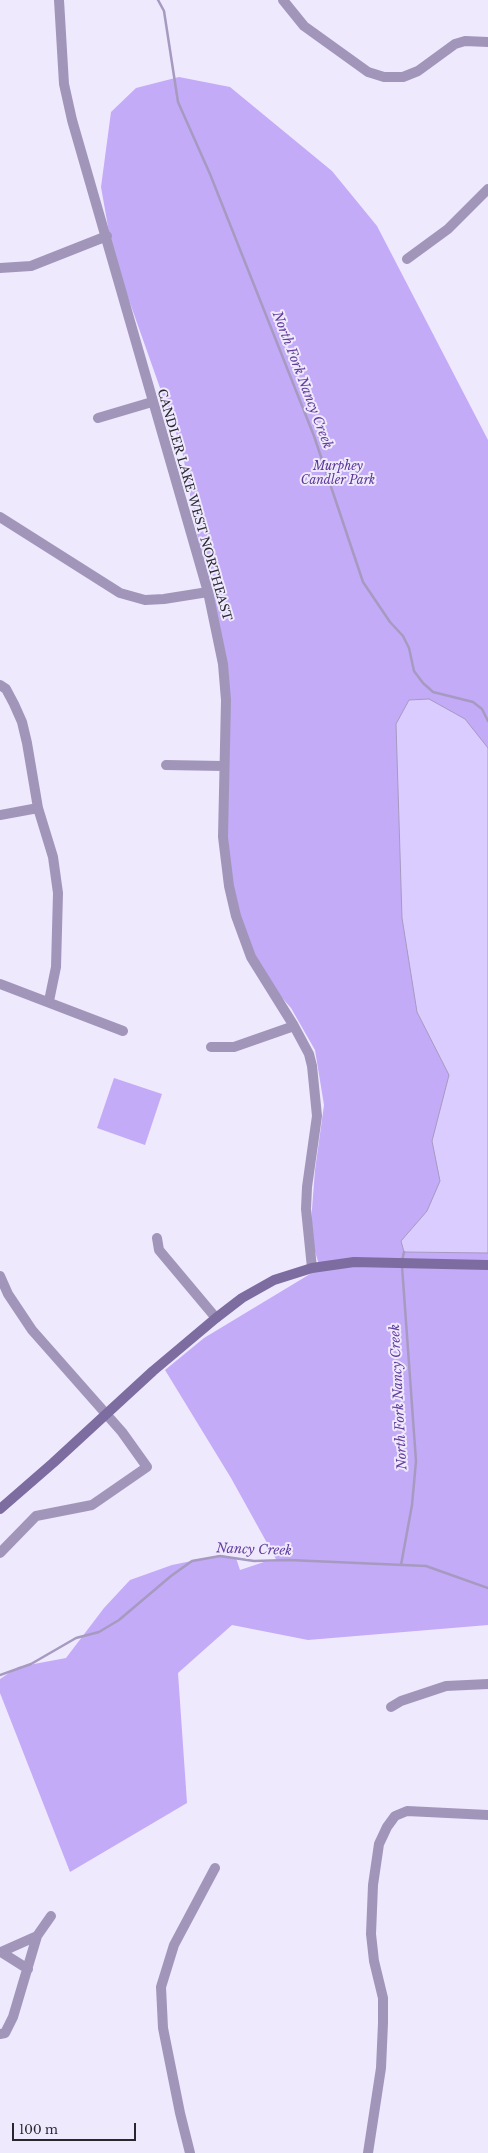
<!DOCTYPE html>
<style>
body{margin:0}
#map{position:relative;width:488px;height:2153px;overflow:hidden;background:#efe9fe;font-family:"Libre Baskerville",serif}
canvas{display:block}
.scale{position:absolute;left:12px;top:2123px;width:124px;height:18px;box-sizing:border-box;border:2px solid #29272e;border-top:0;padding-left:5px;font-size:12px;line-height:14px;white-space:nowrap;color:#29272e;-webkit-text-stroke:3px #efe9fe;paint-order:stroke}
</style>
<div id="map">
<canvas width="488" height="2153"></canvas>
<div class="scale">100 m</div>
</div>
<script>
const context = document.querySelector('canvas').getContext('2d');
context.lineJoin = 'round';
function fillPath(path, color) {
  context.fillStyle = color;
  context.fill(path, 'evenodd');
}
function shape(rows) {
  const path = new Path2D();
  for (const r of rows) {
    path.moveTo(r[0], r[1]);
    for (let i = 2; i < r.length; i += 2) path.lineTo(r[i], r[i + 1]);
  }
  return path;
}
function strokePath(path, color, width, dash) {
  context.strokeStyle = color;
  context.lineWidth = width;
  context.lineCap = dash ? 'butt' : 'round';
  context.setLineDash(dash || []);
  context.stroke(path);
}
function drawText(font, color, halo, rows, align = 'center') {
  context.font = font + ' "Libre Baskerville",serif';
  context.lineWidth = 4;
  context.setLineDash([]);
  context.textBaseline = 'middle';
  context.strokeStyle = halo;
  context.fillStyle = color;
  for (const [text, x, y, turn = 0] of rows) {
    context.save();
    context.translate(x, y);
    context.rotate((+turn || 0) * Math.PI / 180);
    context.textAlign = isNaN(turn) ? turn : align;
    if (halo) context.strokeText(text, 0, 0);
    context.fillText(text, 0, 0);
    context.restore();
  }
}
const green = shape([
 [179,77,230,87,332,171,377,226,488,440,488,1625,308,1640,232,1625,178,1673,187,1803,70,1872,0,1693,0,1679,18,1667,66,1658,104,1608,130,1580,172,1565,221,1555,236,1558,240,1570,264,1562,277,1561,231,1478,165,1370,204,1338,320,1268,310,1235,315,1170,324,1105,315,1050,291,1008,254,966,231,892,226,845,226,729,215,634,182,450,113,255,101,187,111,112,136,88],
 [114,1078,162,1094,145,1145,97,1128]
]);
const water = shape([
 [429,699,465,719,488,748,488,1253,404,1252,401,1241,427,1211,440,1181,432,1141,449,1075,417,1012,402,918,396,724,409,700,429,699]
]);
const stream = shape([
 [158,0,164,11,178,102,210,174,314,436,363,582,390,622,403,636,409,648,414,671,423,683,433,692,473,702,482,709,488,721],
 [402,1261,404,1252],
 [401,1565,412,1505,416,1461,402,1266],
 [0,1675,31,1664,76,1638,99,1632,119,1620,171,1576,192,1561,220,1556,254,1561,289,1560,426,1566,488,1588]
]);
const street = shape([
 [59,0,64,84,72,120,208,592,223,664,226,700,223,837,229,886,236,916,251,957,294,1026,309,1054,312,1066,317,1116,307,1187,306,1209,312,1268],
 [283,0,304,26,368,72,384,77,403,77,418,71,455,44,465,41,488,42],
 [407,259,448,229,488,189],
 [0,268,31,266,107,236],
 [98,418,152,402],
 [0,517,120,593,145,600,164,599,208,592],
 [0,685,6,689,14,704,22,722,27,743,38,808,53,857,58,893,56,967,49,1001],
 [166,765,223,766],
 [0,815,38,808],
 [0,984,123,1031],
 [211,1047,234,1047,294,1026],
 [157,1238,159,1250,216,1318],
 [0,1276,8,1294,32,1330,122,1432,147,1467,92,1505,36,1516,0,1553],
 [391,1707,401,1701,446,1686,488,1684],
 [28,1969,1,1952,37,1936],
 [0,2034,5,2033,13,2017,37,1936,51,1916],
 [190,2153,180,2113,163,2028,161,1987,174,1945,215,1868],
 [368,2153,381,2068,383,2023,383,1998,374,1961,371,1934,373,1885,379,1844,387,1827,395,1816,407,1811,488,1815]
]);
const secondary = shape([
 [0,1509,53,1463,153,1371,216,1318,242,1298,274,1280,312,1268,354,1262,488,1265]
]);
const parkNames = [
 ["Murphey",338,467],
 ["Candler Park",338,481]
];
const streetNames = [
 ["CANDLER LAKE WEST NORTHEAST",194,505,74]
];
const waterNames = [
 ["North Fork Nancy Creek",302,380,69],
 ["North Fork Nancy Creek",399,1397,-93],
 ["Nancy Creek",254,1550,2]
];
fillPath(green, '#c3abf7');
fillPath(water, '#dbccff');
strokePath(water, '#a69ac0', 1);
strokePath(stream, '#a69ac0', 2.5);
strokePath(street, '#a196ba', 10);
strokePath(secondary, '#7c6ca0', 10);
drawText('italic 12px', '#5d3896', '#efe9fe', parkNames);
drawText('12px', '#29272e', '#efe9fe', streetNames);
drawText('italic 13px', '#633d9c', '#efe9fe', waterNames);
</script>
